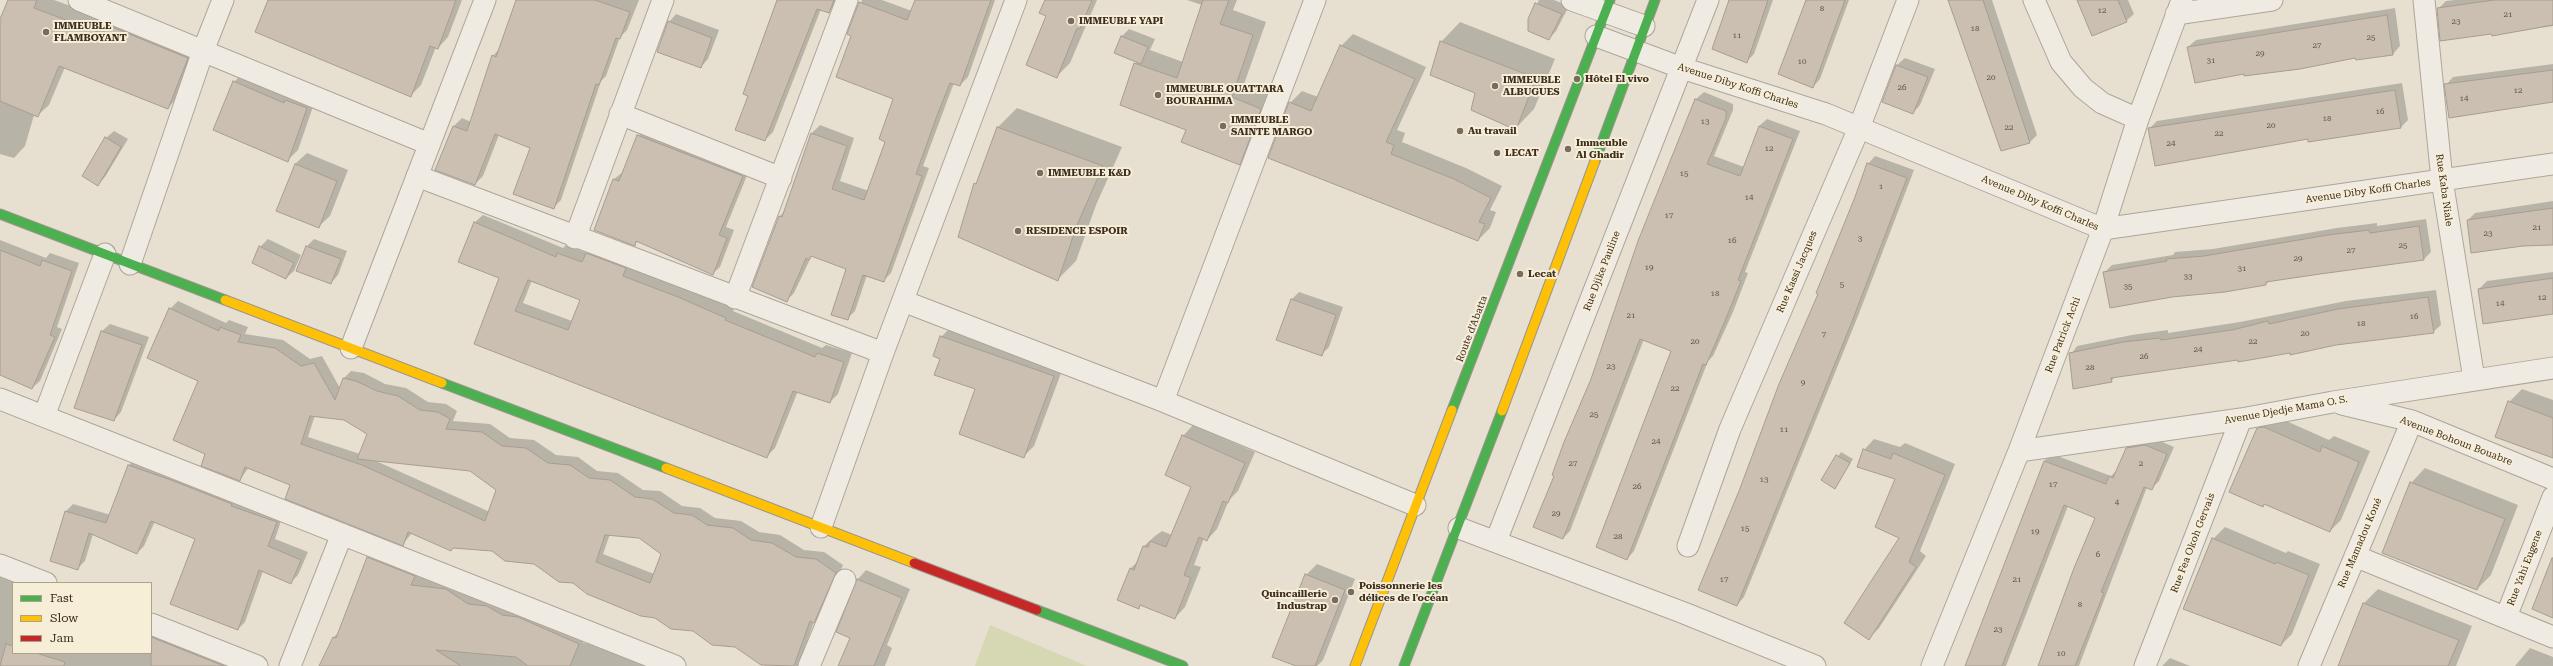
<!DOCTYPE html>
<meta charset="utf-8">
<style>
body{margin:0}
#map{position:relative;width:2553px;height:666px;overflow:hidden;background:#e7e0d1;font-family:"Roboto Serif",serif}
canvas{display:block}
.legend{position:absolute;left:12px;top:582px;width:140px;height:72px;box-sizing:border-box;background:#f7eed8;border:1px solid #ada18e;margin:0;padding:5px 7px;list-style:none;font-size:12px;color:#3d2e20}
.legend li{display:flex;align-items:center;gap:8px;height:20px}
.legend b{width:20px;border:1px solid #ada18e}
</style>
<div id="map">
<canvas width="2553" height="666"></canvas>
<ul class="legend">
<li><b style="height:5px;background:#4caf50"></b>Fast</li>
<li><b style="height:5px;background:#ffc107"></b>Slow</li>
<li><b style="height:5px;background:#c62828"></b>Jam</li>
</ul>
</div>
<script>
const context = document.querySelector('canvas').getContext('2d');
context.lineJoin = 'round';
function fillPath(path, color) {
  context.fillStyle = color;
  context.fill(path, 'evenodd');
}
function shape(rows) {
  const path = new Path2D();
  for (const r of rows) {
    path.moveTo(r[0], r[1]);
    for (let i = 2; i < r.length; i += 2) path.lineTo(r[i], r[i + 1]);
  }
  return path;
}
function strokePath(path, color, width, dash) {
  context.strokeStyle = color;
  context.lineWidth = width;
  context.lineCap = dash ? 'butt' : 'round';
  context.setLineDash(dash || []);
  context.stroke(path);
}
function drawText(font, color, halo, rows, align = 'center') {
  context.font = font + ' "Roboto Serif",serif';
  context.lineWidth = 4;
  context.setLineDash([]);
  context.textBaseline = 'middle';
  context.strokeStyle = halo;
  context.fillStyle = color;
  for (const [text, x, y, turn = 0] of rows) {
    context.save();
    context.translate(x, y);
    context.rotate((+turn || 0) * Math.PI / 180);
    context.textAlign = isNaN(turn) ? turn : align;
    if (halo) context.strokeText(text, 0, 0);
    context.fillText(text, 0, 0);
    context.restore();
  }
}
const green = shape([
 [990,625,1087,666,975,666]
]);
const shadow = shape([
 [9,0,54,0,112,21,199,47,179,96,168,108,65,67,49,105,37,116,34,115,25,146,14,158,0,154,0,22],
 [269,0,462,0,448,37,438,48,436,47,421,85,410,96],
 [517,0,639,0,627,30,620,37,606,76,601,81,561,200,553,208,531,148,499,135,483,176,475,184,436,169,454,126,462,118,471,122,493,56,499,49],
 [778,0,838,0,829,12,821,9,773,132,765,140],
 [862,0,882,0,912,11,917,0,995,0,968,77,960,85,954,83,946,104,923,166,929,168,891,273,883,281,867,275,855,311,847,319,847,268,812,255,794,293,786,301,779,217,785,211,812,133,820,125,854,138,840,181,869,191,886,141,895,98,853,36],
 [1046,0,1097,0,1070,63,1056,77],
 [1187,0,1237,0,1233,10,1266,22,1244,84,1274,95,1253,150,1239,164,1188,129,1122,105,1137,61,1115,52,1122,36,1129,29,1155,39,1150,50,1183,62,1202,5],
 [1539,0,1554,0,1569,6,1556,31,1549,39,1529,19],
 [1731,0,1773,0,1754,54,1747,61],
 [1807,0,1849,0,1820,79,1813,87],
 [1949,0,1992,0,2037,135,2030,142],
 [2079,0,2128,0,2134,14,2126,21],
 [2455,0,2553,0,2553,26,2492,35,2492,32,2438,9,2446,1],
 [2395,8,2400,46,2393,54,2245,72,2188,47,2196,40],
 [676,14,719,30,708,59,701,67,669,22],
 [1460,22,1555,59,1534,109,1515,129,1476,93,1441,42],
 [1353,34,1426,67,1397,130,1405,133,1402,142,1466,168,1502,186,1490,210,1496,212,1490,228,1478,240,1290,103,1302,91,1318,97,1341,46],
 [1905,58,1935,69,1920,105,1913,113,1883,102,1897,65],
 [2553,64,2553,102,2450,117,2446,85,2453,77],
 [244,72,316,98,298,150,288,160,234,82],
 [2402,83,2408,120,2401,127,2309,140,2309,138,2149,129,2157,121],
 [1704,92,1733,104,1733,110,1714,156,1744,167,1759,126,1767,119,1800,131,1745,272,1748,273,1733,312,1713,356,1708,361,1634,551,1627,559,1672,351,1644,339,1570,531,1563,538,1592,379,1639,241,1696,99],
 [1017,108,1122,147,1096,205,1076,261,1057,280,975,184,979,180,998,127],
 [646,128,750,168,726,227,734,230,720,267,712,274,638,241,634,245,595,230,614,179,623,172,638,136],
 [114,131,128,139,105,177,98,184,106,138],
 [307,153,348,170,330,216,318,227,295,164],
 [1875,156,1914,170,1858,316,1744,597,1737,605,1856,198,1868,164],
 [2553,201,2553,244,2522,245,2468,220,2475,213],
 [483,215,563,248,566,245,587,253,595,245,734,309,733,311,822,348,826,345,852,353,838,394,830,402,798,391,775,448,767,456,476,343,501,277,474,223],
 [532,280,581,299,572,321,523,303],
 [2426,219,2431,252,2424,259,2269,281,2266,284,2104,273,2112,265,2173,255,2175,252,2213,249,2337,228,2377,223,2377,226],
 [268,239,301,255,294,271,286,278,260,247],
 [314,239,347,251,338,275,331,283,307,246],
 [0,240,46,258,50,253,79,263,57,327,62,329,40,381,32,388,0,374],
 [2553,272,2553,313,2479,289,2487,281],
 [2436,290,2441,325,2433,332,2336,344,2116,376,2111,381,2074,388,2069,357,2077,346,2132,335,2168,330,2168,333,2240,322,2346,301],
 [1299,292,1343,307,1329,347,1321,355,1292,299],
 [178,301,226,323,229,320,248,327,245,334,283,340,310,359,322,356,340,388,343,379,351,371,364,373,385,384,406,388,428,402,446,404,457,411,453,421,490,424,510,438,534,440,556,455,578,457,597,471,618,473,643,490,660,491,682,506,700,508,715,518,741,521,759,532,780,535,804,550,824,552,843,565,822,614,814,622,798,666,761,664,736,646,655,617,573,582,534,563,492,550,454,547,451,550,412,533,403,544,291,484,249,467,240,480,170,309],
 [315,415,344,419,368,434,360,454,308,437],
 [376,461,470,470,497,490,490,512],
 [610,534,639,537,662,554,654,574,603,554],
 [110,324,149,337,121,412,114,420,75,407,102,331],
 [952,326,1064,365,1034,446,1023,457,976,389,941,358,941,337],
 [2522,389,2553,400,2553,456,2509,402],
 [2275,416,2329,440,2334,436,2370,451,2341,520,2330,531,2265,503,2262,506,2258,429,2270,417],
 [1193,425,1255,452,1238,491,1229,500,1217,529,1207,540,1204,538,1194,565,1201,567,1185,607,1175,618,1141,605,1138,608,1131,568,1138,561,1144,546,1155,536,1162,531,1172,535,1192,486,1183,436],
 [2153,438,2174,447,2159,481,2151,489,2147,487,2079,666,2038,666,2097,518,2068,506,2006,666,1966,666,2044,461,2052,454,2111,476,2118,469,2126,448,2134,441],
 [1874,439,1900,447,1905,443,1955,464,1920,551,1926,556,1879,628,1869,638,1901,537,1896,479,1864,450],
 [1841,452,1853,459,1835,488,1822,480],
 [136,458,283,515,275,539,308,552,298,575,291,582,263,571,245,622,238,629,196,539,155,521,144,546,137,553,93,534,85,561,78,568,51,560,66,511,73,504,111,515,129,465],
 [2425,468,2518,505,2491,575,2477,589,2411,483],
 [2225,527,2286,553,2288,551,2320,564,2292,634,2281,645,2184,609,2213,539],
 [375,550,422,568,418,577,454,581,586,636,583,643,615,646,666,666,321,666,334,637,339,632,367,557],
 [1317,564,1355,579,1323,660,1317,666,1299,666,1306,575],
 [0,565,39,583,13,583,13,653,151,653,151,624,243,666,0,666],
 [866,570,910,589,887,645,892,648,885,666,839,666,851,637,838,631,858,579],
 [2378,589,2472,626,2456,666,2339,666,2364,603],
 [2530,648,2553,657,2553,666,2515,666],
 [2170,658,2190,666,2162,666]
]);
const building = shape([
 [8,0,37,0,34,8,103,34,107,25,188,58,168,109,59,66,38,117,0,101,0,19,8,0],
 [268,0,456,0,438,49,430,46,411,97,255,32,268,0],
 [516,0,595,0,630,12,620,39,616,38,599,85,596,84,554,209,513,194,530,148,495,134,475,185,435,170,453,126,467,131,492,55,496,57,516,0],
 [777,0,834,0,829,13,817,9,765,141,735,130,748,96,743,94,777,0],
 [915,0,991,0,960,86,950,83,938,113,916,174,922,176,884,282,863,275,848,320,831,315,846,269,811,256,809,260,806,258,787,302,752,287,779,216,782,217,811,133,847,146,832,189,864,200,885,142,879,139,893,99,836,77,851,36,847,34,859,2,907,20,915,0],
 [1045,0,1092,0,1080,29,1077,28,1057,78,1026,65,1046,16,1039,13,1045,0],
 [1203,0,1229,0,1220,24,1253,35,1232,97,1261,109,1240,165,1181,142,1186,130,1120,105,1134,63,1177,78,1203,0],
 [1729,0,1768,0,1747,63,1712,49,1729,0],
 [1806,0,1845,0,1813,88,1778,74,1806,0],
 [1948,0,1983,0,2030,143,2001,151,1948,0],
 [2077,0,2118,0,2127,22,2092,36,2077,0],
 [2494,0,2553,0,2553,25,2492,36,2491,34,2440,41,2437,8,2494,0],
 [1535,3,1562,14,1549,40,1528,31,1528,19,1535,3],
 [2387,15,2393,55,2356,60,2355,58,2300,69,2244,76,2244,74,2195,83,2187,47,2387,15],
 [668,21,712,38,701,68,657,52,668,21],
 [1121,36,1148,47,1141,64,1114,53,1121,36],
 [1440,41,1536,78,1516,130,1471,110,1475,93,1430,75,1440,41],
 [1340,45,1415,79,1386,142,1394,145,1391,154,1454,179,1491,198,1479,222,1485,224,1478,241,1268,158,1289,102,1311,111,1340,45],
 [1896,65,1928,77,1913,114,1882,102,1896,65],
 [2553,70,2553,102,2449,118,2444,84,2553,70],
 [233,81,284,103,285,100,307,108,288,162,213,130,233,81],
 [2395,90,2401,128,2308,142,2308,139,2155,166,2148,128,2395,90],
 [1695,99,1726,111,1726,118,1707,164,1740,176,1759,126,1793,139,1738,280,1741,281,1725,321,1706,365,1703,364,1627,560,1596,547,1671,351,1640,339,1563,539,1533,527,1554,476,1552,475,1564,442,1591,379,1638,241,1695,99],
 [997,127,1103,166,1077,225,1058,281,958,237,974,183,976,184,997,127],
 [637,135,743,176,719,235,727,238,713,275,636,241,635,246,594,230,613,179,619,181,637,135],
 [105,137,121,147,98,186,82,176,105,137],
 [1867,163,1907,178,1851,324,1737,606,1698,590,1739,491,1779,384,1818,294,1816,293,1855,197,1867,163],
 [295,164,337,181,319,228,276,211,295,164],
 [2553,208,2553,245,2523,246,2471,253,2467,220,2553,208],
 [474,222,556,257,557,253,582,262,586,253,626,268,623,276,678,297,726,318,725,320,815,357,817,353,844,362,830,403,793,391,767,458,474,344,499,278,458,262,474,222],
 [528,280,580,300,568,330,515,311,528,280],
 [2419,226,2424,260,2320,274,2266,282,2266,285,2225,292,2172,297,2110,308,2103,272,2167,261,2166,259,2204,256,2328,235,2369,230,2370,233,2419,226],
 [259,246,294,263,286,279,252,263,259,246],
 [306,246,341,259,331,284,296,271,306,246],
 [0,250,40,266,42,260,72,271,50,335,55,337,32,389,0,375,0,250],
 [2553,278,2553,314,2483,324,2478,289,2553,278],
 [2428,297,2434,333,2336,345,2290,355,2290,353,2238,362,2238,360,2111,378,2112,382,2073,389,2069,353,2123,342,2160,338,2161,340,2232,330,2268,321,2269,324,2338,309,2428,297],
 [1291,299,1336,315,1322,356,1276,340,1291,299],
 [169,308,219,331,220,327,241,335,238,342,275,348,301,366,314,363,335,400,343,378,356,381,377,391,398,396,420,410,438,412,450,419,446,429,482,432,502,446,526,448,548,463,570,465,589,478,610,480,635,497,652,499,674,513,692,515,707,525,733,528,751,540,772,543,796,557,816,559,836,573,814,623,810,621,794,666,761,665,735,647,712,645,693,631,671,629,655,618,641,616,587,594,573,583,559,582,534,564,505,561,492,551,453,548,451,551,408,532,403,546,285,499,290,485,245,467,240,481,201,466,205,454,173,440,198,381,147,358,169,308],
 [310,416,344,420,367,434,357,459,470,471,496,490,485,521,362,465,301,444,310,416],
 [605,535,639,538,661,554,650,583,596,562,605,535],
 [101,331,142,345,114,421,74,408,101,331],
 [940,336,1054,376,1024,458,959,434,975,389,934,375,940,359,933,356,940,336],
 [2508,401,2553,418,2553,458,2495,437,2508,401],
 [2264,427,2320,452,2322,446,2359,462,2330,532,2264,504,2263,507,2229,492,2257,428,2264,427],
 [1182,435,1245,463,1228,503,1223,501,1207,541,1199,537,1184,575,1191,578,1175,619,1140,605,1139,609,1117,600,1130,568,1134,570,1143,546,1148,547,1150,541,1166,547,1191,487,1165,475,1182,435],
 [2145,445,2167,454,2152,490,2144,487,2101,592,2104,593,2075,666,2038,666,2074,568,2095,518,2064,505,2002,666,1965,666,2044,461,2106,484,2109,476,2113,478,2126,448,2145,445],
 [1863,449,1891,459,1893,453,1945,475,1909,562,1916,567,1869,640,1844,623,1899,538,1875,527,1895,479,1857,467,1863,449],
 [1836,455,1850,463,1835,489,1821,480,1836,455],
 [128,465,171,480,232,504,231,506,277,522,268,546,301,560,291,584,259,570,238,630,170,604,195,539,151,521,137,554,89,533,78,570,50,561,65,511,106,523,128,465],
 [2410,482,2505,519,2477,590,2382,553,2410,482],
 [2212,538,2275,564,2276,562,2309,575,2281,646,2183,609,2212,538],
 [367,557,415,576,411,585,446,589,468,604,487,606,502,615,518,617,579,644,570,666,528,666,516,657,436,650,461,666,319,666,333,637,336,638,367,557],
 [2552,558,2553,558,2553,618,2532,609,2552,558],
 [1305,574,1345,590,1315,666,1296,666,1272,657,1305,574],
 [857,579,902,598,874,666,838,666,850,638,836,632,857,579],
 [2363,603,2459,640,2448,666,2338,666,2363,603],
 [151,637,224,666,151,666,151,637],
 [6,644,13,646,13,653,36,653,65,662,64,666,0,666,6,644]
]);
const street = shape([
 [79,0,429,144],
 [1572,0,1644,26],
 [2034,0,2061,62,2083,88,2102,103,2138,119],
 [2424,0,2442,180,2474,379],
 [2176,14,2272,0],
 [1596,36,1682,68,1826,114,2103,229,2553,164],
 [620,114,781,178],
 [417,176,883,353],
 [575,238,663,0],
 [130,264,203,51,223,0],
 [735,298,847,0],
 [903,301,1163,401,1415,505],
 [351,348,485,0],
 [0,399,675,666],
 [1163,401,1315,0],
 [2342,404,2412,421,2553,479],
 [44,416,105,254],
 [2019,451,2241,419,2333,402,2553,368],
 [821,527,883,353,1016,0],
 [1459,528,1684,613,1815,666],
 [1496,541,1708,0],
 [1688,546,1730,429,1859,128,1908,0],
 [2355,556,2553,637],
 [0,565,46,583],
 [2506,617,2553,497],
 [151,624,257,666],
 [290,666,342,534],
 [809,666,845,580],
 [1932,666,2019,451,2103,229,2138,119,2182,0],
 [2145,666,2241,419],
 [2309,666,2412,421]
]);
const fast = shape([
 [1595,161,1655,0],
 [0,214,225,300],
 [442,383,666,468],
 [1452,410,1610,0],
 [1037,610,1183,666],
 [1404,666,1502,411]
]);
const slow = shape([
 [225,300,442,383],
 [1502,411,1595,161],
 [666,468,914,563],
 [1355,666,1452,410]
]);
const jam = shape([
 [914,563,1037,610]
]);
const markers = [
 [1071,21,4,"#786c5e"],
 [46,32,4,"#786c5e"],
 [1577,79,4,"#786c5e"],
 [1495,86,4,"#786c5e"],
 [1158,95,4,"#786c5e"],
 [1223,126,4,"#786c5e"],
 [1460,131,4,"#786c5e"],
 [1568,149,4,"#786c5e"],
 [1497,153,4,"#786c5e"],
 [1040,173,4,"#786c5e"],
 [1018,231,4,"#786c5e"],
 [1520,274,4,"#786c5e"],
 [1351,592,4,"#786c5e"],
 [1335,600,4,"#786c5e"]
];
const numberNames = [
 ["8",1822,9],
 ["12",2102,11],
 ["21",2508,15],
 ["23",2456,22],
 ["18",1975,29],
 ["11",1737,36],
 ["25",2371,38],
 ["27",2317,46],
 ["29",2260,54],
 ["31",2211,61],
 ["10",1802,62],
 ["20",1991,78],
 ["26",1902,88],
 ["12",2518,91],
 ["14",2464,99],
 ["16",2380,112],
 ["18",2327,119],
 ["13",1705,122],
 ["20",2271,126],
 ["22",2009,128],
 ["22",2219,134],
 ["24",2171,144],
 ["12",1769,149],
 ["15",1684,174],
 ["1",1881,187],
 ["14",1749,198],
 ["17",1669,216],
 ["21",2537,228],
 ["23",2488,234],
 ["3",1860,239],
 ["16",1732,241],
 ["25",2403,246],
 ["27",2351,251],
 ["29",2298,259],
 ["19",1649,268],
 ["31",2242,269],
 ["33",2188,277],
 ["5",1842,285],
 ["35",2128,287],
 ["18",1715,294],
 ["12",2542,298],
 ["14",2500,304],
 ["21",1631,316],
 ["16",2414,317],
 ["18",2361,324],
 ["20",2305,334],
 ["7",1824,335],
 ["20",1695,342],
 ["22",2253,342],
 ["24",2198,350],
 ["26",2144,357],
 ["23",1611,367],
 ["28",2090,368],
 ["9",1803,383],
 ["22",1675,389],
 ["25",1594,415],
 ["11",1784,430],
 ["24",1656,442],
 ["27",1573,464],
 ["2",2141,464],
 ["13",1764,480],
 ["17",2053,485],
 ["26",1637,487],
 ["4",2117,503],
 ["29",1556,514],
 ["15",1745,529],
 ["19",2035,532],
 ["28",1618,537],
 ["6",2098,555],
 ["17",1724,580],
 ["21",2017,580],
 ["8",2080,605],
 ["23",1998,630],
 ["10",2061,654]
];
const poiNames = [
 ["IMMEUBLE YAPI",1079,21],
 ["IMMEUBLE",54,26],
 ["FLAMBOYANT",54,38],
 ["Hôtel El vivo",1585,79],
 ["IMMEUBLE",1503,80],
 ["ALBUGUES",1503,92],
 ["IMMEUBLE OUATTARA",1166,89],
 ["BOURAHIMA",1166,101],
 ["IMMEUBLE",1231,120],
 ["SAINTE MARGO",1231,132],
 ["Au travail",1468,131],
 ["Immeuble",1576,143],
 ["Al Ghadir",1576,155],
 ["LECAT",1505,153],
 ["IMMEUBLE K&D",1048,173],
 ["RESIDENCE ESPOIR",1026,231],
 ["Lecat",1528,274],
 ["Poissonnerie les",1359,586],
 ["délices de l'océan",1359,598],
 ["Quincaillerie",1327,594,"right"],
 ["Industrap",1327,606,"right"]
];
const streetNames = [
 ["Avenue Diby Koffi Charles",1738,86,18],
 ["Rue Kaba Niale",2444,190,82],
 ["Avenue Diby Koffi Charles",2368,191,-8],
 ["Avenue Diby Koffi Charles",2040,203,23],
 ["Rue Djike Pauline",1602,271,-69],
 ["Rue Kassi Jacques",1797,272,-67],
 ["Route d'Abatta",1472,329,-69],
 ["Rue Patrick Achi",2063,335,-69],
 ["Avenue Djedje Mama O. S.",2286,410,-10],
 ["Avenue Bohoun Bouabre",2456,441,21],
 ["Rue Fea Okoh Gervais",2193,543,-69],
 ["Rue Mamadou Koné",2360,543,-67],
 ["Rue Yahi Eugene",2525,568,-69]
];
fillPath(green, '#d6d7b3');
fillPath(shadow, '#0003');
fillPath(building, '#cbbfb2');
strokePath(building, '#a89c90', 1);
strokePath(street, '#ada599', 23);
strokePath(fast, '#9c958a', 11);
strokePath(slow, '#9c958a', 11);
strokePath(jam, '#9c958a', 11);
strokePath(street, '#efebe3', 21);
strokePath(fast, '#4caf50', 9);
strokePath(slow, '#ffc107', 9);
strokePath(jam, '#c62828', 9);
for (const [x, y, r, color] of markers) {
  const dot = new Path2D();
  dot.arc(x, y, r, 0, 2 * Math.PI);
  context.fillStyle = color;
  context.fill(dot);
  strokePath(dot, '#f7eed8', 1.5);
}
drawText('8px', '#605244', null, numberNames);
drawText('bold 10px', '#3d2e20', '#f7eed8', poiNames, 'left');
drawText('10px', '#3d2e20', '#f7eed8', streetNames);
</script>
